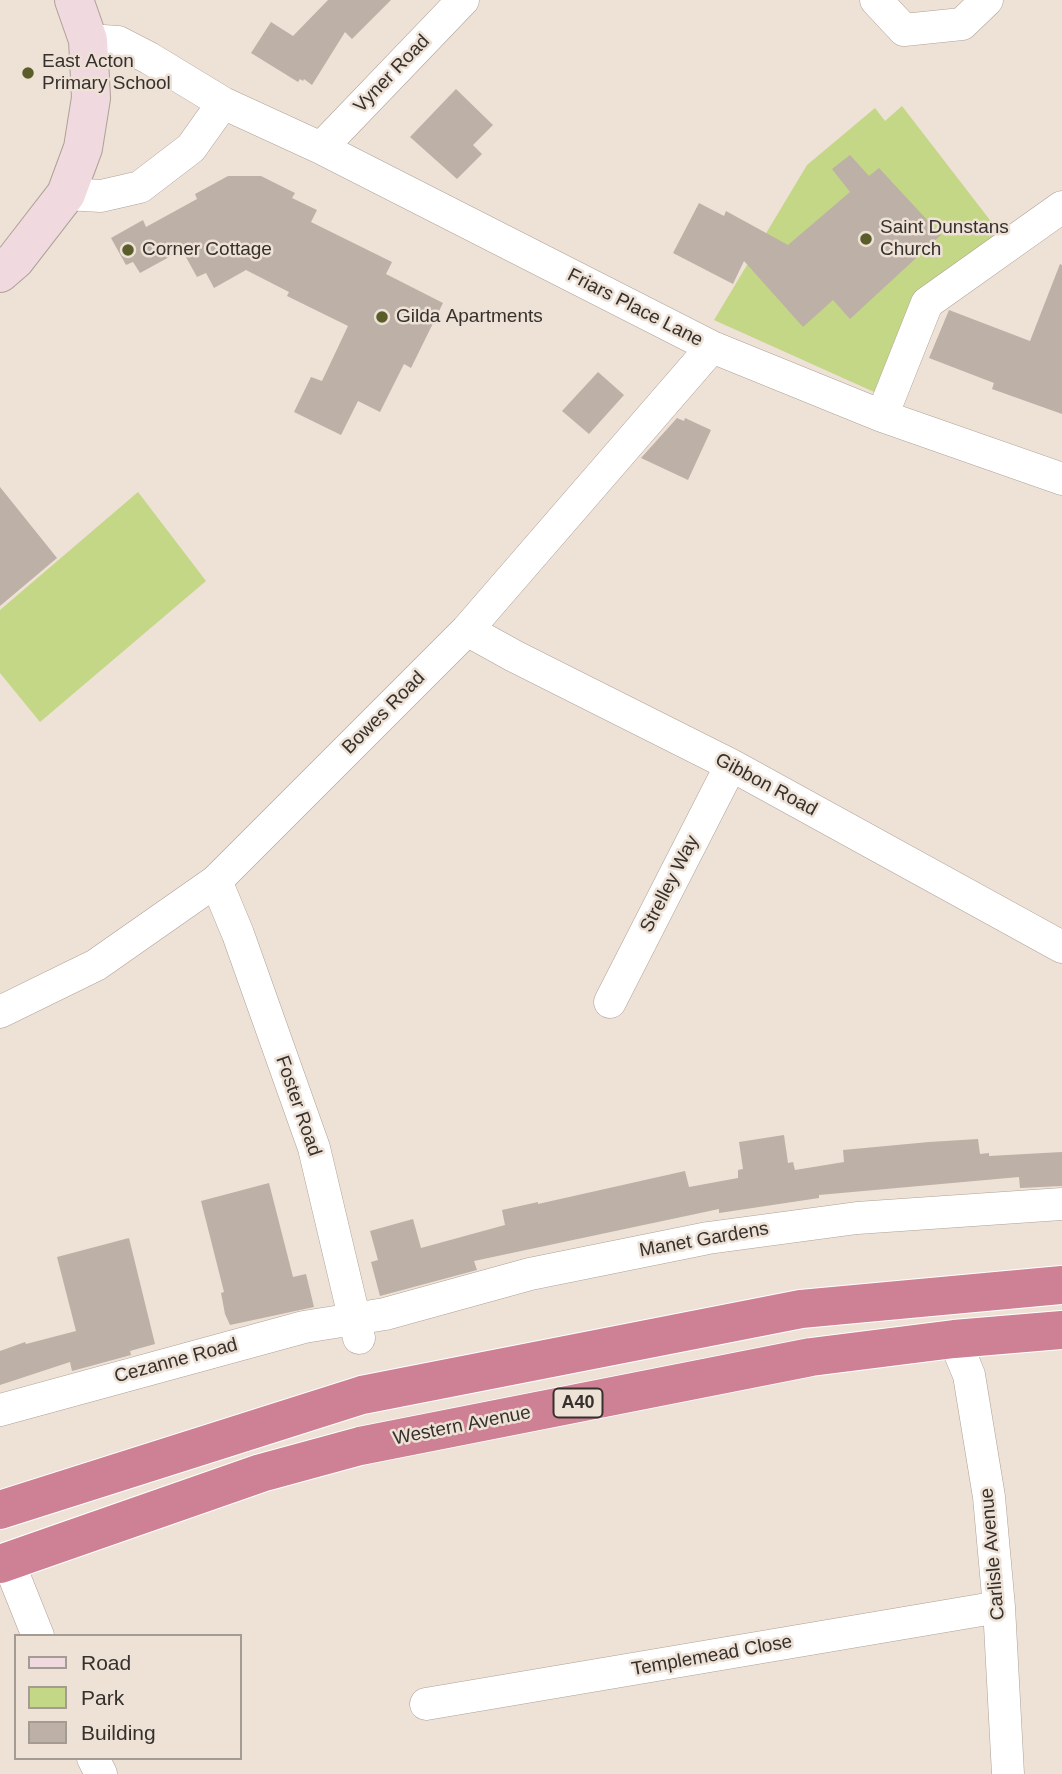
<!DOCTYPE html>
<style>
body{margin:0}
#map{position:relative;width:1062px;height:1774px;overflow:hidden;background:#eee1d6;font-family:Arial,sans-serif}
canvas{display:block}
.legend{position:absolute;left:14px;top:1634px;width:228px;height:126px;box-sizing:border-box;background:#eee1d6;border:2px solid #a49b92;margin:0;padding:9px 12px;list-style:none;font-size:21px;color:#36312d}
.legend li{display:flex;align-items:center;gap:14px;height:35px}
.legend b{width:35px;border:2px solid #a49b92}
</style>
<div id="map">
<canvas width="1062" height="1774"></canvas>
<ul class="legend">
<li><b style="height:9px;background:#f0d9df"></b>Road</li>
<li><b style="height:19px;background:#c3d787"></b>Park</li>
<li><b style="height:19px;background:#bdb0a6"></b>Building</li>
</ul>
</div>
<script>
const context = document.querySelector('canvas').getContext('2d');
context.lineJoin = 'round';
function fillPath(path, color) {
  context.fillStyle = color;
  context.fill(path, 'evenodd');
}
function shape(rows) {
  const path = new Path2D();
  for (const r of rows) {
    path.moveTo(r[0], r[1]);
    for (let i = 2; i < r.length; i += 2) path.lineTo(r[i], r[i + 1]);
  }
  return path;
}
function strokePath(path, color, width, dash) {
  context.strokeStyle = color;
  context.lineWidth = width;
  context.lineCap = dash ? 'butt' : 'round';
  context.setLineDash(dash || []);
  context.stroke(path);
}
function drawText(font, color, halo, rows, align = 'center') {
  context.font = font + ' Arial,sans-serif';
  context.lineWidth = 5;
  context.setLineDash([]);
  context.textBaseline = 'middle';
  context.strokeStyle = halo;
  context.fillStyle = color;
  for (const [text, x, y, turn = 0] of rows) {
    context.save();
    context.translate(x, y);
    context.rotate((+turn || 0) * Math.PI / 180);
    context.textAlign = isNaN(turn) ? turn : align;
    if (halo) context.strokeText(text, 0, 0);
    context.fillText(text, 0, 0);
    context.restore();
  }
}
const green = shape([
 [902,106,1003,237,919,300,883,396,714,320,807,165,875,108,885,121],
 [138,492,206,581,40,722,0,673,0,610]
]);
const building = shape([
 [328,0,391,0,352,39,345,32,312,85,304,79,303,81,300,79,298,82,251,53,271,22,293,36],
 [456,89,493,125,473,145,482,154,457,179,410,137],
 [850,155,869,176,879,168,941,235,850,319,833,300,803,327,744,261,733,284,673,253,699,203,724,216,726,211,788,245,850,192,832,169],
 [228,176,261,176,295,193,292,198,317,210,311,222,392,262,386,274,443,303,411,368,404,364,380,412,358,401,341,435,294,412,311,377,322,381,348,326,287,296,289,292,246,270,214,288,206,273,197,277,182,250,140,273,133,262,126,265,111,238,143,220,146,227,197,199,195,194],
 [1060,264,1062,265,1062,414,992,389,994,383,929,358,949,310,1030,341],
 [598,372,624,395,589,434,562,411],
 [677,418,684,421,685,418,711,430,688,480,641,458],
 [0,487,57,558,0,606],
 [784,1135,788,1163,793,1162,795,1170,844,1162,843,1150,929,1142,978,1139,980,1154,989,1153,989,1156,1062,1152,1062,1186,1020,1188,1019,1177,819,1195,819,1198,719,1213,719,1209,474,1261,477,1270,380,1296,371,1262,378,1260,370,1231,413,1219,421,1248,505,1225,502,1210,538,1202,538,1204,685,1171,689,1187,738,1178,738,1170,743,1169,739,1142],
 [269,1183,293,1277,306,1274,314,1307,230,1325,225,1314,221,1293,224,1292,201,1201],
 [129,1238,155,1344,130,1351,131,1355,72,1371,70,1362,0,1385,0,1351,25,1342,26,1344,76,1331,57,1257]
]);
const street = shape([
 [876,0,904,30,962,24,987,0],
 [88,40,118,42,149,58,223,103,321,148,712,347,882,416,1062,479],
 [321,148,463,0],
 [66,194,101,196,140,187,191,148,223,103],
 [882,416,927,303,1062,207],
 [467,630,514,656,731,765,1062,947],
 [216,881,238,934,314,1148,359,1338],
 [610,1002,731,765],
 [0,1012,96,965,216,881,467,630,712,347],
 [954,1339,969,1375,989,1497,999,1607,1008,1774],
 [0,1410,304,1327,385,1314,530,1274,708,1238,857,1218,1062,1204],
 [8,1561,38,1636],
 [426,1704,999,1607],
 [93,1758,101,1774]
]);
const secondary = shape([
 [0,273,15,260,66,194,83,148,91,98,88,40,74,0]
]);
const highway = shape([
 [0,1510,362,1395,801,1309,1062,1285],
 [0,1564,261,1473,360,1446,811,1357,954,1339,1062,1330]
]);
const markers = [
 [28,73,7,"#5a5d2a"],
 [866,239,7,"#5a5d2a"],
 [128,250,7,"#5a5d2a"],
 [382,317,7,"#5a5d2a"]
];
const shields = [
 [578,1403,49]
];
const shieldNames = [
 ["A40",578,1403]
];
const poiNames = [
 ["East Acton",42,62],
 ["Primary School",42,84],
 ["Saint Dunstans",880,228],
 ["Church",880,250],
 ["Corner Cottage",142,250],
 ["Gilda Apartments",396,317]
];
const streetNames = [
 ["Vyner Road",392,74,-46],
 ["Friars Place Lane",635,308,27],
 ["Bowes Road",384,713,-45],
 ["Gibbon Road",766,785,28],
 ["Strelley Way",670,884,-63],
 ["Foster Road",298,1106,71],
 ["Manet Gardens",704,1240,-10],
 ["Cezanne Road",176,1361,-15],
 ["Western Avenue",462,1426,-11],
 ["Carlisle Avenue",993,1554,-95],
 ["Templemead Close",712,1656,-10]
];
fillPath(green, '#c3d787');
fillPath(building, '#bdb0a6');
strokePath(street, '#aea197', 33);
strokePath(secondary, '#aea197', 40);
strokePath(highway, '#fff', 40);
strokePath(street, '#fff', 32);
strokePath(secondary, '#f0d9df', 38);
strokePath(highway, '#ce8095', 38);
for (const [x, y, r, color] of markers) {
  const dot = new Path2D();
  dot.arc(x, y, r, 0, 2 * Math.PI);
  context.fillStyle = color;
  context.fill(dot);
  strokePath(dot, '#eee1d6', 2.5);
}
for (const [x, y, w] of shields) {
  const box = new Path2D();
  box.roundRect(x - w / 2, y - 14.5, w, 29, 5);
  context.fillStyle = '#eee1d6';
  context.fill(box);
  strokePath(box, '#36312d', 2);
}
drawText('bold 18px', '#36312d', null, shieldNames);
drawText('19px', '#36312d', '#eee1d6', poiNames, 'left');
drawText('19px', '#36312d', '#eee1d6', streetNames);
</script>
